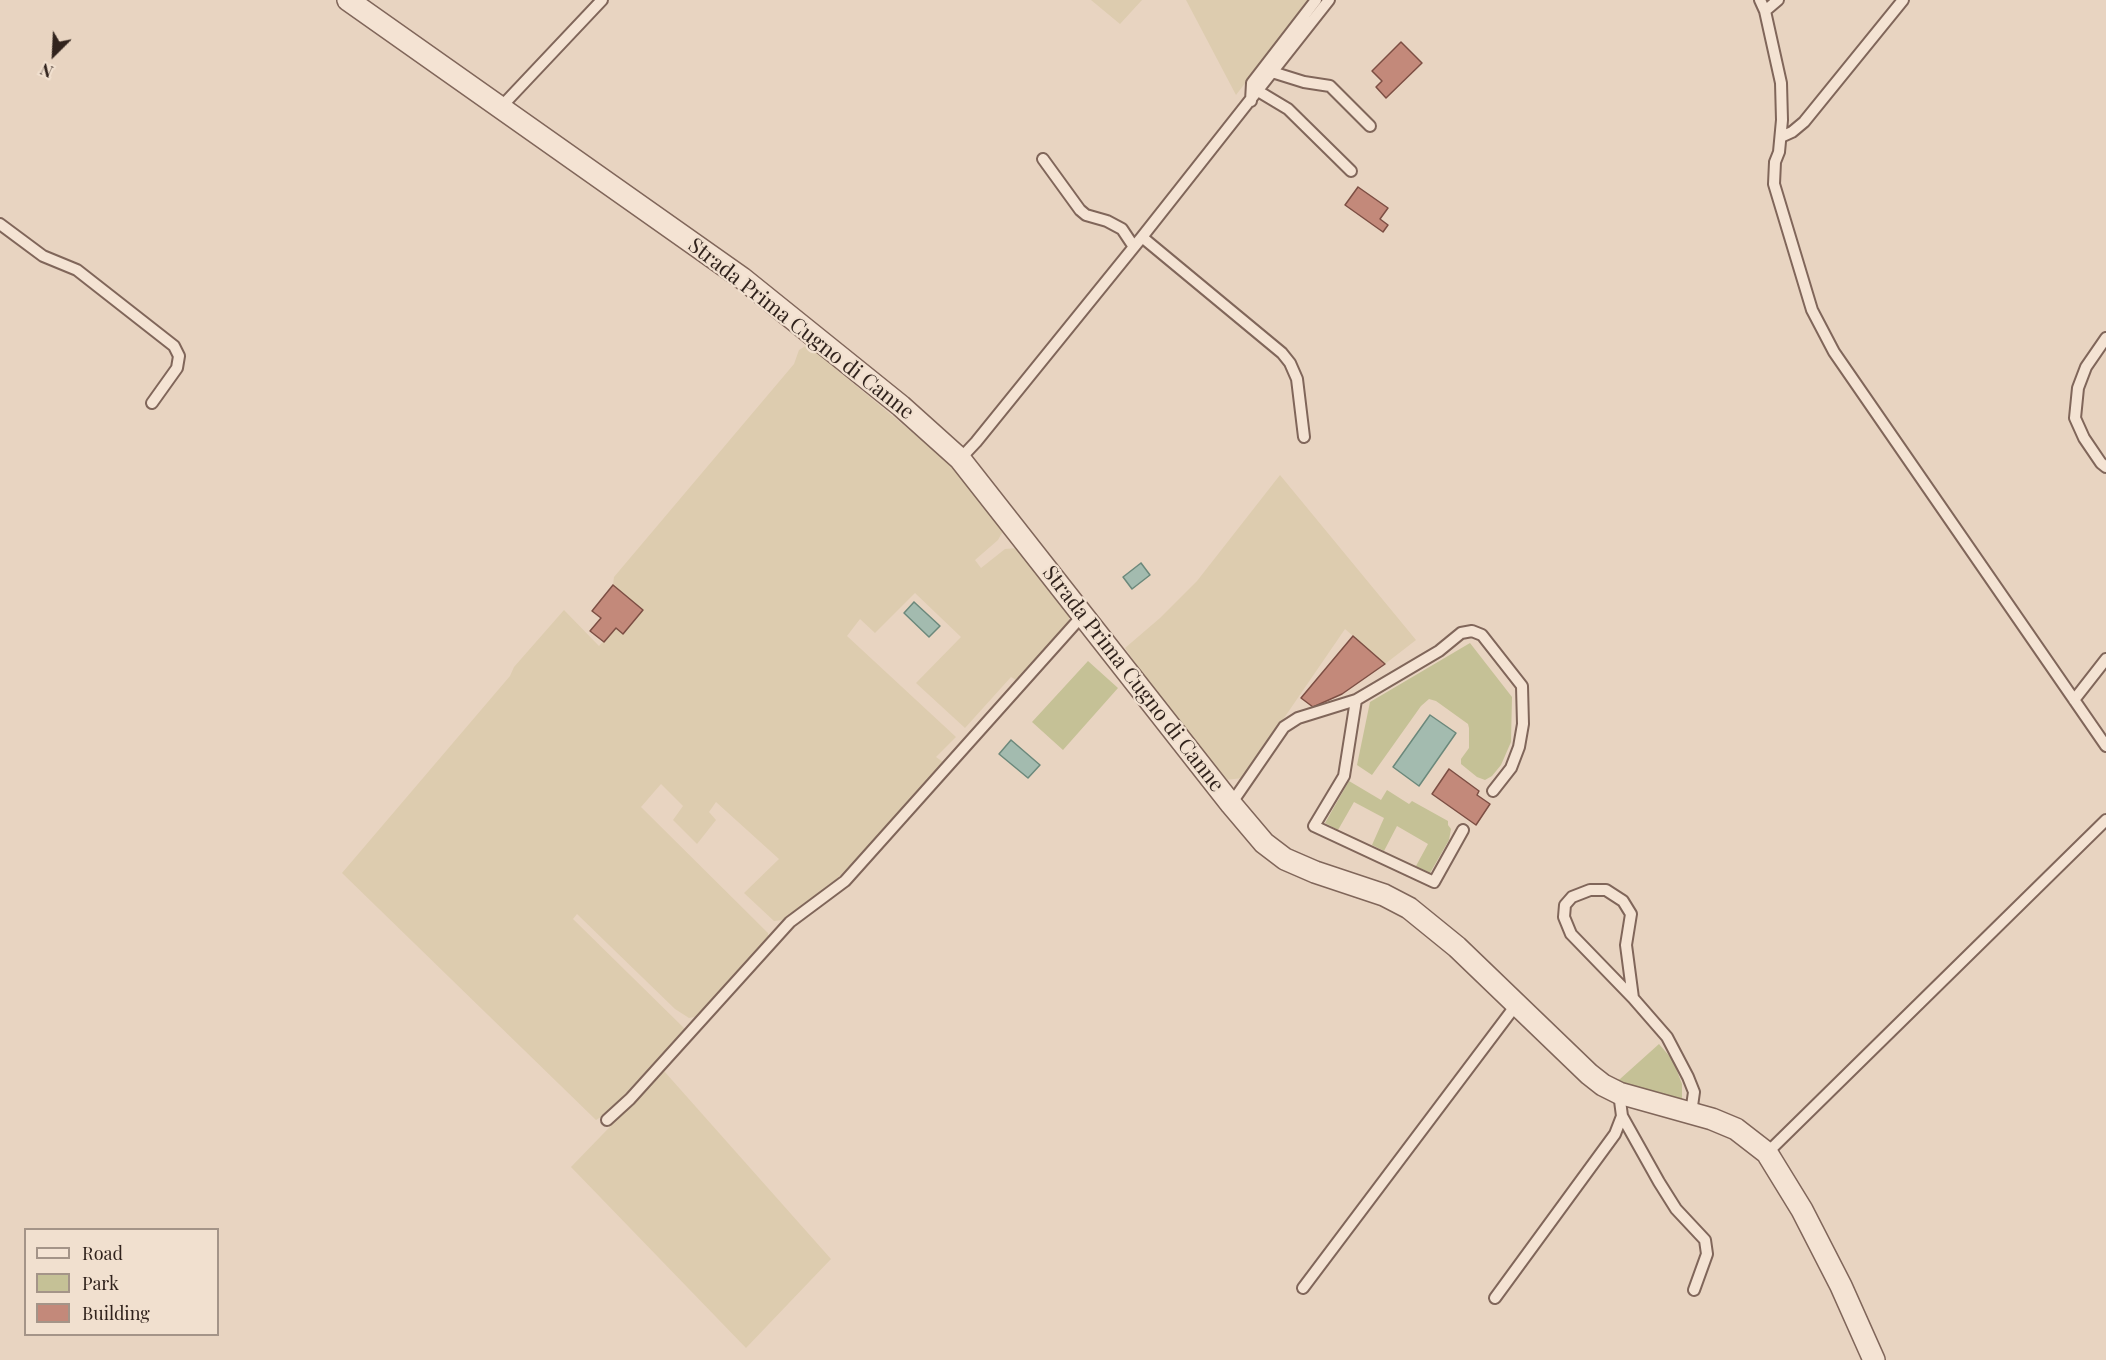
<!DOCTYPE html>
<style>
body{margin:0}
#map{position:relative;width:2106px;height:1360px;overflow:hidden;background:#e8d4c1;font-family:"Playfair Display",serif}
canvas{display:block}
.legend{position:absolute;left:24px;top:1228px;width:195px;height:108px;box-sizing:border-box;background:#f1e0cf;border:2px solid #a49488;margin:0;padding:8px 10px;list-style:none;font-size:18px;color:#31231d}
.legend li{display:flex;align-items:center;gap:12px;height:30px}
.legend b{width:30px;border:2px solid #a49488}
.north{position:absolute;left:24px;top:24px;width:60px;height:60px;-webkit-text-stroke:4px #f1e0cf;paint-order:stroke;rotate:204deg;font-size:16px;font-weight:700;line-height:24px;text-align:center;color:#31231d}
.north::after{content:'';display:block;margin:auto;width:21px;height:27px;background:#31231d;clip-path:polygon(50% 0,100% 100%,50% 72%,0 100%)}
</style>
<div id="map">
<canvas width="2106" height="1360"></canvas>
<ul class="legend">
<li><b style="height:8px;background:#f4e3d3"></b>Road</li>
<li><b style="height:16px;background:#c5c196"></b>Park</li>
<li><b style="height:16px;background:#c3897a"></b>Building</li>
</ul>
<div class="north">N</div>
</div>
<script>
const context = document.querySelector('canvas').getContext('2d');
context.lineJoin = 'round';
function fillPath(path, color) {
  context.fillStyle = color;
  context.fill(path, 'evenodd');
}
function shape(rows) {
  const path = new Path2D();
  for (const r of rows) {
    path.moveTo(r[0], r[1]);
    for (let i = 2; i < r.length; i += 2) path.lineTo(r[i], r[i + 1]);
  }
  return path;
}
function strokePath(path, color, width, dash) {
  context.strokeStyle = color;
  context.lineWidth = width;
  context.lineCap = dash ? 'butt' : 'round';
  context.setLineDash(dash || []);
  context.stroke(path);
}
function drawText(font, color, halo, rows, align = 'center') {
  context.font = font + ' "Playfair Display",serif';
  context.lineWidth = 4.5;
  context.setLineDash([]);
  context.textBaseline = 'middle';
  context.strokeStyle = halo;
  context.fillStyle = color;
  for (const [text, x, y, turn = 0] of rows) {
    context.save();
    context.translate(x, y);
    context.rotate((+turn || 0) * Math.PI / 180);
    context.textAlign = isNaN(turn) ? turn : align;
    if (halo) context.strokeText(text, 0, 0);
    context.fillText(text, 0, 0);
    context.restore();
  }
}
const farmland = shape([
 [1091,0,1142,0,1120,24],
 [1186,0,1309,0,1236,95],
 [807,345,936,452,958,474,1003,531,998,540,975,560,981,568,1005,549,1017,548,1070,615,1067,626,1016,680,1011,677,965,728,916,683,961,637,915,593,875,633,860,619,847,636,956,737,936,757,946,764,832,884,831,883,783,920,774,921,744,893,779,859,716,802,709,812,716,820,697,844,673,820,683,806,661,784,641,807,768,933,769,941,700,1016,689,1018,675,1009,577,914,573,919,685,1029,607,1113,596,1120,342,873,510,676,514,667,564,610,599,646,616,628,643,610,613,585,614,577,794,364,799,350],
 [1280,475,1416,640,1385,664,1345,629,1243,778,1225,780,1157,695,1125,648,1160,618,1197,581],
 [664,1071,831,1259,746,1348,571,1167]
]);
const green = shape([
 [1470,643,1512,697,1511,742,1501,765,1492,776,1485,780,1477,777,1461,764,1461,759,1469,748,1469,728,1468,724,1436,701,1429,699,1421,706,1372,775,1357,765,1370,702],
 [1088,661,1118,688,1063,750,1032,722],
 [1349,781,1381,800,1387,790,1409,804,1412,801,1448,821,1448,825,1451,829,1449,840,1430,873,1416,866,1428,844,1397,826,1384,851,1372,845,1384,818,1354,802,1338,830,1325,823],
 [1659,1044,1671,1058,1677,1071,1682,1084,1682,1104,1614,1081,1620,1079]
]);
const water = shape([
 [1141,563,1150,575,1132,589,1123,577,1141,563],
 [914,602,940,626,929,637,904,613,914,602],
 [1430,715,1456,733,1419,786,1393,767,1430,715],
 [1011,740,1040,765,1028,778,999,754,1011,740]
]);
const building = shape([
 [1401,42,1422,63,1386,98,1376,87,1382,81,1372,71,1401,42],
 [1358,187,1388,208,1380,219,1388,225,1383,232,1345,205,1358,187],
 [613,585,643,610,623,634,616,628,604,642,590,631,601,618,592,611,613,585],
 [1353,636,1385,664,1342,694,1313,707,1301,698,1353,636],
 [1449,769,1479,791,1477,795,1490,804,1476,825,1432,794,1449,769]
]);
const lane = shape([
 [1760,0,1765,11,1781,83,1782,120,1779,152,1775,162,1774,184,1812,310,1834,352,2106,746],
 [1765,11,1778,0],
 [1272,72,1304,82,1330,86,1370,126],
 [1258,91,1288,109,1351,171],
 [1251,101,1252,83,1316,0],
 [501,107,602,0],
 [1781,137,1792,132,1804,122,1903,0],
 [1043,159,1080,210,1086,215,1107,221,1122,229,1134,247],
 [0,224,43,256,77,270,174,346,179,356,177,368,152,403],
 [1142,237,1282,353,1290,363,1297,379,1304,437],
 [2106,338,2086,367,2078,388,2075,418,2084,438,2101,463,2106,467],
 [960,459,976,442,1142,237,1329,0],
 [1356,700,1344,776,1314,826,1434,882,1463,830],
 [2074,700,2106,659],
 [1231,804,1284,727,1298,718,1356,700,1439,651,1461,633,1472,631,1482,635,1522,686,1523,724,1519,747,1511,768,1493,791],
 [1633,998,1571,934,1564,917,1565,905,1572,897,1590,890,1606,890,1623,901,1631,914,1626,945,1633,998,1667,1037,1688,1077,1694,1092,1691,1113],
 [1619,1093,1622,1116,1659,1182,1676,1209,1705,1240,1707,1254,1694,1290],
 [607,1120,630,1099,790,922,845,881,1082,616],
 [1767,1153,2106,820],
 [1303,1288,1516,1005],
 [1495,1298,1615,1134,1622,1116]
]);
const street = shape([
 [348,0,742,278,901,406,960,459,1231,804,1264,843,1285,859,1315,872,1384,895,1409,908,1457,947,1589,1074,1603,1085,1619,1093,1712,1119,1736,1129,1767,1153,1802,1210,1841,1286,1874,1360]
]);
const streetNames = [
 ["Strada Prima Cugno di Canne",801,329,38],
 ["Strada Prima Cugno di Canne",1133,679,52]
];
fillPath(farmland, '#ddccaf');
fillPath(green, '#c5c196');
fillPath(water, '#a3bbaf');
strokePath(water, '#6b887b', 1.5);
fillPath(building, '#c3897a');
strokePath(building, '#7c4e43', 1.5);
strokePath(lane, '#80665a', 14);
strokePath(street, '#80665a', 24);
strokePath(lane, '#f4e3d3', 10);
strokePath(street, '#f4e3d3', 21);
drawText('21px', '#31231d', '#f1e0cf', streetNames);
</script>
